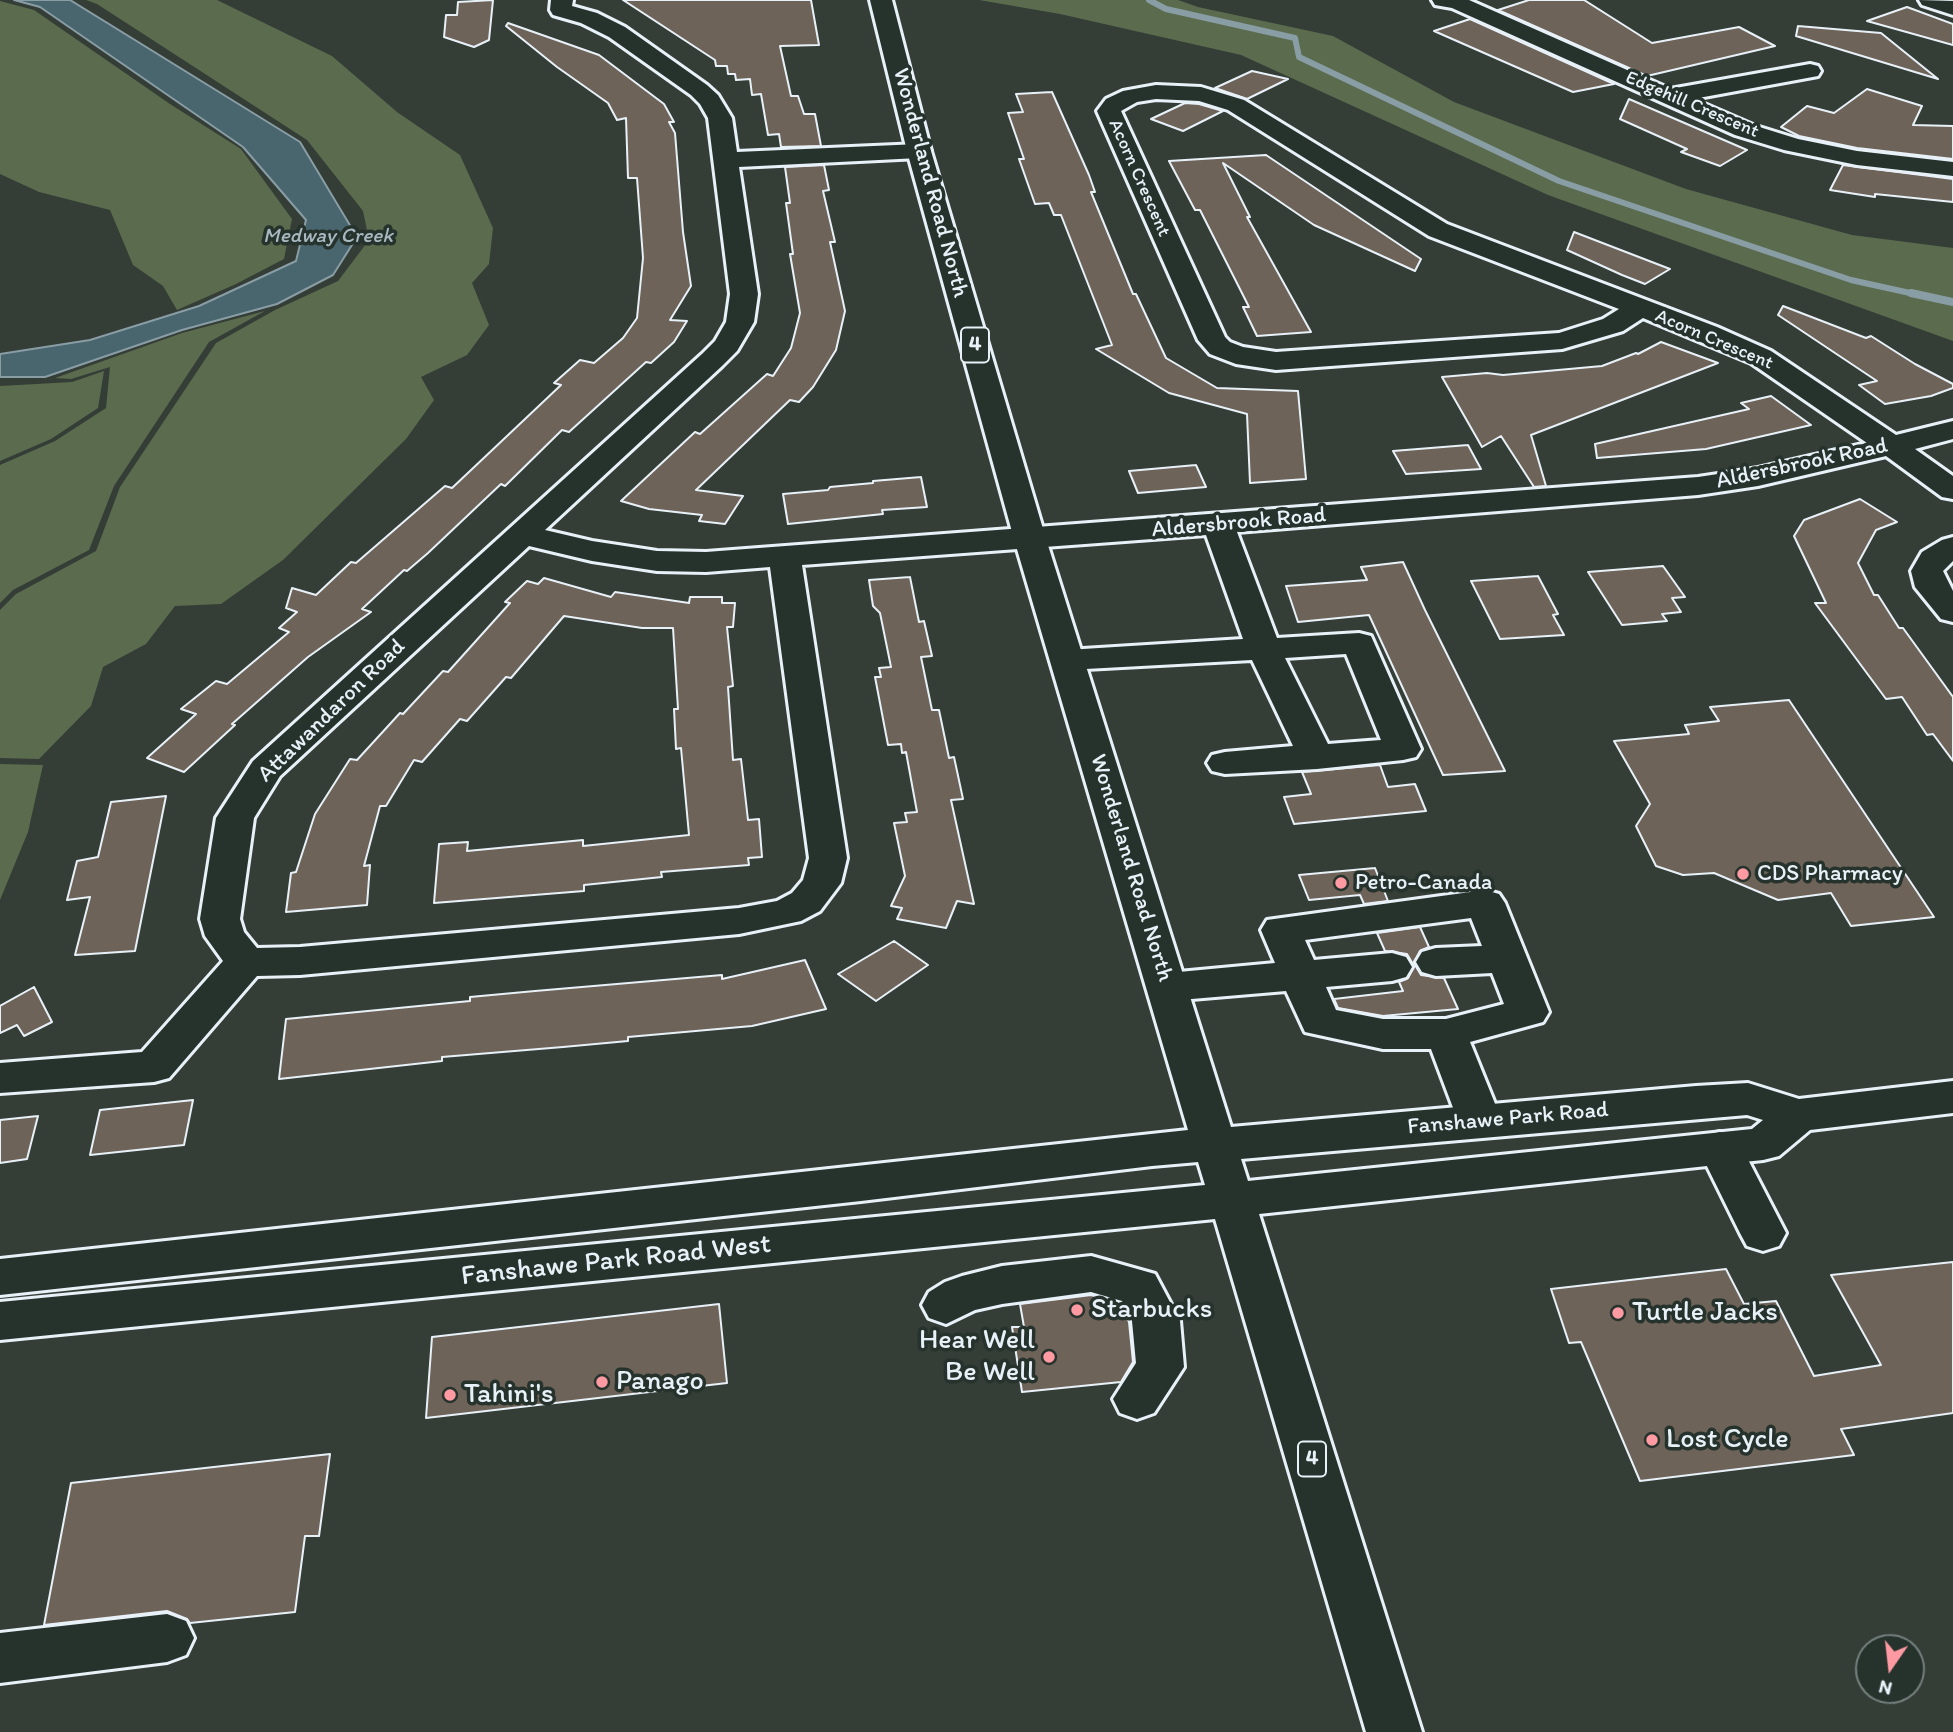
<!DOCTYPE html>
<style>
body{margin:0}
#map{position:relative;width:1953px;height:1732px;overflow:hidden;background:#343d36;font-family:Itim,sans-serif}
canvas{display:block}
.north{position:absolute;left:1855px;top:1634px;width:70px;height:70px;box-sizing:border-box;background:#26332d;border:2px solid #747f7e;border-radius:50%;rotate:194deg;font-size:19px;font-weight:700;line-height:28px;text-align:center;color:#e8f1f8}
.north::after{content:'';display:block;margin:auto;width:24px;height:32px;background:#ff9aa2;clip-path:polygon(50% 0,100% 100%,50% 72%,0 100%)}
</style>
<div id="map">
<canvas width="1953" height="1732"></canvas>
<div class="north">N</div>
</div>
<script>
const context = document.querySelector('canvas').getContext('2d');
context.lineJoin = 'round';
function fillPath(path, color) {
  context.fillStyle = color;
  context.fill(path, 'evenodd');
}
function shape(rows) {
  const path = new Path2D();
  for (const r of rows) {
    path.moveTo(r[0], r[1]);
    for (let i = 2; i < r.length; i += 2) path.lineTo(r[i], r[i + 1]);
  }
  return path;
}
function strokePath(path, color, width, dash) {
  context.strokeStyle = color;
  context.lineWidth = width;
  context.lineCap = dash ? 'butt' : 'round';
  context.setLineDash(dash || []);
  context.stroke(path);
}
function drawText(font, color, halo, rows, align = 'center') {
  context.font = font + ' Itim,sans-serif';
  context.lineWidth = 7;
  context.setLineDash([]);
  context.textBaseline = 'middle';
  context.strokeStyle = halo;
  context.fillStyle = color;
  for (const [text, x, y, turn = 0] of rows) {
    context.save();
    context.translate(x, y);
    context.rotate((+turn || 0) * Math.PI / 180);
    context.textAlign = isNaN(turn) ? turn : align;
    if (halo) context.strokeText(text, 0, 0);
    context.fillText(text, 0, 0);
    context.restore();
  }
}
const green = shape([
 [86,0,217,0,332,56,397,112,460,155,493,228,489,264,472,283,489,325,467,355,421,377,434,400,406,439,283,560,221,604,175,606,146,644,103,667,91,706,39,759,0,758,0,610,16,594,96,551,120,487,216,343,275,310,338,281,369,240,363,211,307,140,97,4],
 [979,0,1178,0,1198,7,1333,36,1454,102,1686,189,1852,235,1953,248,1953,341,1548,195,1241,55,1060,14],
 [0,1,34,10,170,104,241,149,292,219,284,259,236,284,177,310,163,286,133,265,110,210,39,192,0,174],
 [265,311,209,342,114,486,89,550,13,590,0,603,0,465,55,441,106,408,110,367,71,379,55,378,182,333],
 [104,371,98,408,51,439,0,461,0,386,72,382],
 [0,764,43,765,28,832,0,900]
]);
const water = shape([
 [14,0,70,0,300,142,357,237,333,275,277,304,182,330,45,377,0,377,0,354,90,340,199,306,296,261,306,220,243,147,40,7,14,0]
]);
const streamFar1 = shape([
 [1149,0,1166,9,1295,38,1299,57,1559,181,1851,280,1919,295]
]);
const stream = shape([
 [1911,293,1953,302]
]);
const building = shape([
 [493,0,489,40,474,47,444,37,446,15,457,15,458,2,493,0],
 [623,0,811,0,819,45,780,46,791,96,798,96,804,114,815,114,821,146,781,147,779,134,768,135,761,94,752,95,750,79,736,80,735,74,728,74,727,66,716,66,715,60,623,0],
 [1529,0,1584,0,1652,43,1739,27,1775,46,1647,76,1498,10,1529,0],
 [1907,7,1953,24,1953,45,1867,21,1907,7],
 [1470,19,1614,84,1573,92,1434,31,1470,19],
 [508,23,599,55,664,104,674,122,669,122,675,133,683,232,691,286,670,320,687,321,674,342,651,363,646,362,569,432,562,430,505,486,501,484,428,553,407,571,404,570,362,609,371,612,308,657,232,724,235,725,184,772,147,758,196,714,181,709,216,681,227,684,289,632,279,628,297,612,286,608,292,588,316,595,351,562,356,563,445,486,452,488,561,385,554,383,580,360,594,363,623,338,637,318,643,258,637,178,628,178,626,118,617,120,608,103,557,67,506,26,508,23],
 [1798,26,1881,33,1938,79,1796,36,1798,26],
 [1252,71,1288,79,1247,99,1215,88,1252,71],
 [1867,89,1922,106,1913,125,1953,126,1953,159,1857,148,1799,136,1781,127,1807,106,1834,113,1867,89],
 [1052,92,1089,175,1095,192,1091,192,1133,294,1136,294,1166,358,1217,388,1298,391,1306,479,1250,483,1247,414,1169,393,1096,349,1112,345,1061,215,1054,215,1049,203,1035,204,1019,159,1024,159,1008,113,1023,112,1016,94,1052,92],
 [1629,99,1747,150,1720,166,1681,152,1687,149,1620,119,1629,99],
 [1185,103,1199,104,1223,111,1183,131,1151,119,1185,103],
 [1266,155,1421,259,1415,271,1314,225,1223,163,1250,217,1247,217,1311,332,1257,336,1243,307,1249,307,1200,210,1195,210,1169,161,1266,155],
 [824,165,829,190,823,191,835,242,830,242,845,311,836,350,813,387,799,402,790,400,696,490,743,496,725,524,699,521,702,515,649,509,621,501,695,432,700,434,767,374,773,376,791,348,800,313,790,254,793,254,786,203,790,203,785,167,824,165],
 [1843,165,1953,179,1953,202,1875,194,1875,197,1830,190,1843,165],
 [1574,232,1670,269,1645,284,1622,275,1567,250,1574,232],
 [1783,306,1866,338,1871,336,1915,364,1953,384,1953,388,1931,396,1885,404,1859,385,1877,381,1778,315,1783,306],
 [1661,342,1718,363,1531,435,1546,486,1534,487,1501,436,1482,447,1442,377,1487,373,1503,375,1602,366,1636,353,1638,354,1661,342],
 [1771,396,1811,425,1706,449,1597,458,1595,444,1749,409,1741,403,1771,396],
 [1468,445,1481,469,1406,474,1393,451,1468,445],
 [1196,465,1206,487,1138,493,1129,471,1196,465],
 [921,477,927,507,882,510,883,514,788,524,783,494,828,490,830,487,873,483,873,481,921,477],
 [1860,499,1897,522,1876,530,1858,563,1874,595,1878,595,1899,628,1903,628,1953,697,1953,761,1933,734,1927,735,1902,697,1886,699,1815,603,1826,603,1794,536,1804,520,1860,499],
 [1403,562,1425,610,1505,771,1443,775,1369,615,1298,622,1286,586,1367,580,1361,567,1403,562],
 [1663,566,1685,597,1672,598,1681,612,1662,614,1667,621,1622,625,1588,572,1663,566],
 [1538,576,1558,614,1553,615,1564,635,1500,639,1471,581,1538,576],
 [910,577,919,622,924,621,932,656,921,657,932,710,939,710,949,758,954,757,963,799,951,800,974,904,957,901,946,928,897,919,902,908,891,906,905,876,894,823,907,822,905,813,917,812,906,752,902,753,901,744,888,745,875,677,881,677,879,668,891,667,880,613,873,606,869,580,910,577],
 [544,578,611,597,615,592,689,603,690,597,722,597,722,603,735,603,733,627,727,627,733,686,728,687,733,760,741,759,748,820,759,819,762,857,748,858,749,865,661,872,662,877,584,885,584,891,434,903,439,844,468,842,467,851,583,840,583,846,689,835,681,748,676,749,674,709,678,709,673,628,642,628,564,616,511,678,506,677,467,721,460,719,422,762,414,760,386,806,380,806,364,866,370,865,367,905,286,912,291,873,296,872,315,814,350,759,357,760,400,713,403,714,443,671,448,672,510,603,505,602,527,581,538,584,544,578],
 [1789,700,1934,917,1851,926,1831,893,1778,900,1714,873,1683,875,1656,866,1636,826,1650,804,1614,741,1689,734,1685,725,1719,721,1710,707,1789,700],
 [1380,765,1388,787,1415,784,1426,811,1294,824,1284,797,1311,794,1302,772,1380,765],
 [166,796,135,951,75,955,90,897,67,900,77,861,98,857,111,802,166,796],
 [1375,868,1388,901,1364,904,1360,895,1309,900,1299,875,1375,868],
 [1420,927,1429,947,1420,951,1414,963,1421,975,1444,978,1458,1009,1383,1016,1338,1008,1334,999,1403,991,1399,982,1408,978,1414,966,1407,954,1385,951,1377,933,1420,927],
 [894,941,928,965,876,1001,838,974,894,941],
 [805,960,826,1009,752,1026,628,1037,628,1041,563,1047,442,1057,442,1061,279,1079,286,1019,470,1001,470,997,535,991,722,975,722,979,805,960],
 [34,987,52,1022,24,1036,17,1025,0,1033,0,1006,34,987],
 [193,1100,184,1145,90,1155,100,1110,193,1100],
 [38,1116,27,1159,0,1163,0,1120,38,1116],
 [1953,1262,1953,1413,1841,1429,1854,1455,1640,1481,1581,1342,1569,1343,1551,1289,1726,1269,1744,1304,1776,1301,1814,1376,1881,1365,1831,1275,1953,1262],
 [1091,1295,1120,1303,1129,1322,1133,1362,1121,1382,1022,1392,1012,1327,1024,1327,1020,1304,1091,1295],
 [719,1304,727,1383,426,1418,432,1337,719,1304],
 [330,1454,319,1536,305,1536,295,1612,190,1623,187,1619,167,1611,44,1625,71,1483,330,1454]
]);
const minor = shape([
 [551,0,573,0,572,6,597,13,625,27,707,85,718,95,732,118,737,152,919,144,928,146,931,151,928,156,919,158,739,167,758,294,754,322,737,351,722,366,545,530,592,541,657,551,706,552,1698,477,1758,468,1867,443,1751,363,1643,318,1623,331,1562,349,1276,370,1236,364,1210,354,1198,340,1097,111,1106,99,1123,91,1156,85,1201,87,1244,100,1447,224,1717,327,1771,351,1896,435,1953,421,1953,439,1915,449,1953,476,1953,499,1942,497,1886,456,1758,486,1698,495,1237,532,1277,638,1359,633,1371,636,1421,749,1416,757,1403,760,1317,769,1225,774,1212,771,1207,763,1212,755,1225,752,1293,746,1252,660,1067,670,1055,667,1050,660,1055,653,1067,650,1243,639,1206,535,802,565,847,858,841,883,820,911,801,921,739,934,300,975,257,976,169,1078,154,1082,0,1093,0,1063,142,1052,223,961,205,936,200,919,216,818,253,761,702,354,715,341,726,322,730,294,708,118,700,104,691,95,609,37,581,23,553,15,550,10,551,0],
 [1156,99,1199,101,1228,110,1429,236,1619,309,1603,319,1559,333,1276,352,1243,347,1230,342,1225,337,1121,111,1137,102,1156,99],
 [529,546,592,561,657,571,706,572,770,567,809,858,803,880,792,893,777,901,739,908,300,947,257,948,244,932,240,919,254,818,280,776,529,546],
 [1346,654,1381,740,1328,744,1285,658,1346,654],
 [1432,0,1469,0,1670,89,1810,64,1818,66,1821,71,1818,76,1693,99,1753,125,1798,139,1857,151,1953,162,1953,176,1857,165,1784,150,1735,135,1452,8,1435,5,1432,0],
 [1919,0,1953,1,1953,15,1922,5,1919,0],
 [1953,537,1953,561,1943,571,1953,591,1953,622,1941,619,1915,587,1911,571,1922,552,1942,540,1953,537],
 [1485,890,1499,894,1505,903,1549,1012,1543,1022,1470,1042,1502,1121,1495,1132,1480,1137,1465,1132,1458,1121,1431,1049,1383,1049,1305,1032,1286,991,1168,1001,1154,997,1148,987,1154,977,1168,973,1275,963,1261,930,1267,920,1485,890],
 [1471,918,1482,946,1436,948,1422,952,1416,962,1422,972,1436,976,1492,973,1504,1004,1446,1019,1383,1019,1336,1010,1326,987,1392,981,1406,977,1412,967,1406,957,1392,953,1314,960,1305,940,1471,918],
 [1720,1132,1736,1136,1742,1148,1786,1233,1779,1246,1763,1251,1747,1246,1740,1233,1698,1148,1704,1136,1720,1132],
 [1091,1256,1155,1274,1180,1321,1184,1367,1154,1413,1137,1419,1120,1413,1113,1399,1136,1363,1132,1321,1122,1301,1091,1292,1002,1304,975,1310,946,1324,929,1318,922,1305,929,1292,945,1282,962,1276,1002,1266,1091,1256],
 [167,1614,186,1621,194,1638,186,1655,167,1662,0,1683,0,1633,167,1614]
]);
const major = shape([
 [870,0,892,0,931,151,1046,539,1231,1127,1696,1086,1748,1083,1799,1099,1953,1081,1953,1113,1810,1130,1779,1156,1763,1160,1259,1214,1422,1732,1366,1732,1215,1219,0,1340,0,1302,1205,1185,1198,1162,1152,1166,861,1201,0,1295,0,1259,1188,1130,1014,539,907,151,870,0],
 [1747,1115,1763,1120,1752,1129,1248,1181,1241,1159,1747,1115]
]);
const markers = [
 [1743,874,7,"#ff9aa2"],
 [1341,883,7,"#ff9aa2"],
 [1077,1310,7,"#ff9aa2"],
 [1618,1313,7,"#ff9aa2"],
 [1049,1357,7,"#ff9aa2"],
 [602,1382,7,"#ff9aa2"],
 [450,1395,7,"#ff9aa2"],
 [1652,1440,7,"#ff9aa2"]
];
const farStreetnames = [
 ["Edgehill Crescent",1692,105,23],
 ["Acorn Crescent",1139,178,66],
 ["Acorn Crescent",1714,340,23]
];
const farWaternames = [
 ["Medway Creek",328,237]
];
const shields = [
 [975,345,28],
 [1312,1459,28]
];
const shieldNames = [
 ["4",975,345],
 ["4",1312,1459]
];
const streetNames = [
 ["Wonderland Road North",930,183,75],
 ["Aldersbrook Road",1802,464,-12],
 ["Aldersbrook Road",1239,523,-5],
 ["Attawandaron Road",332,711,-44],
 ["Wonderland Road North",1131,868,73],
 ["Fanshawe Park Road",1508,1119,-5]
];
const poiNames = [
 ["CDS Pharmacy",1757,874],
 ["Petro-Canada",1355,883]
];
const nearStreetnames = [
 ["Fanshawe Park Road West",616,1261,-6]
];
const nearPoinames = [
 ["Starbucks",1091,1310],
 ["Turtle Jacks",1632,1313],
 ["Hear Well",1035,1341,"right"],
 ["Be Well",1035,1373,"right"],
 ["Panago",616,1382],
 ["Tahini's",464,1395],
 ["Lost Cycle",1666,1440]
];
fillPath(green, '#5b6b4e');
fillPath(water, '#49656e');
strokePath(water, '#899da5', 2);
strokePath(streamFar1, '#899da5', 6);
strokePath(stream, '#899da5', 8);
fillPath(building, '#6e6359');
strokePath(building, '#e8f1f8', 2);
strokePath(minor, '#e8f1f8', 6);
strokePath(major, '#e8f1f8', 6);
fillPath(minor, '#26332d');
fillPath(major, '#26332d');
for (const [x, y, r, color] of markers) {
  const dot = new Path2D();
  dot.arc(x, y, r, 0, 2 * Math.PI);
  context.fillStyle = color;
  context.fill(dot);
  strokePath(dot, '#26332d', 2.5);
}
drawText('19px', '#e8f1f8', '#26332d', farStreetnames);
drawText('italic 21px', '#a8b9c1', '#26332d', farWaternames);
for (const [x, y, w] of shields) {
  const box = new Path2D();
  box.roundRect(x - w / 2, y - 17.5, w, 35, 5);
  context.fillStyle = '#26332d';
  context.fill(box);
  strokePath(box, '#e8f1f8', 2);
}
drawText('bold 21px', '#e8f1f8', null, shieldNames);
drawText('23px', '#e8f1f8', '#26332d', streetNames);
drawText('23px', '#e8f1f8', '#26332d', poiNames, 'left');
drawText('28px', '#e8f1f8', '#26332d', nearStreetnames);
drawText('28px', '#e8f1f8', '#26332d', nearPoinames, 'left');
</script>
